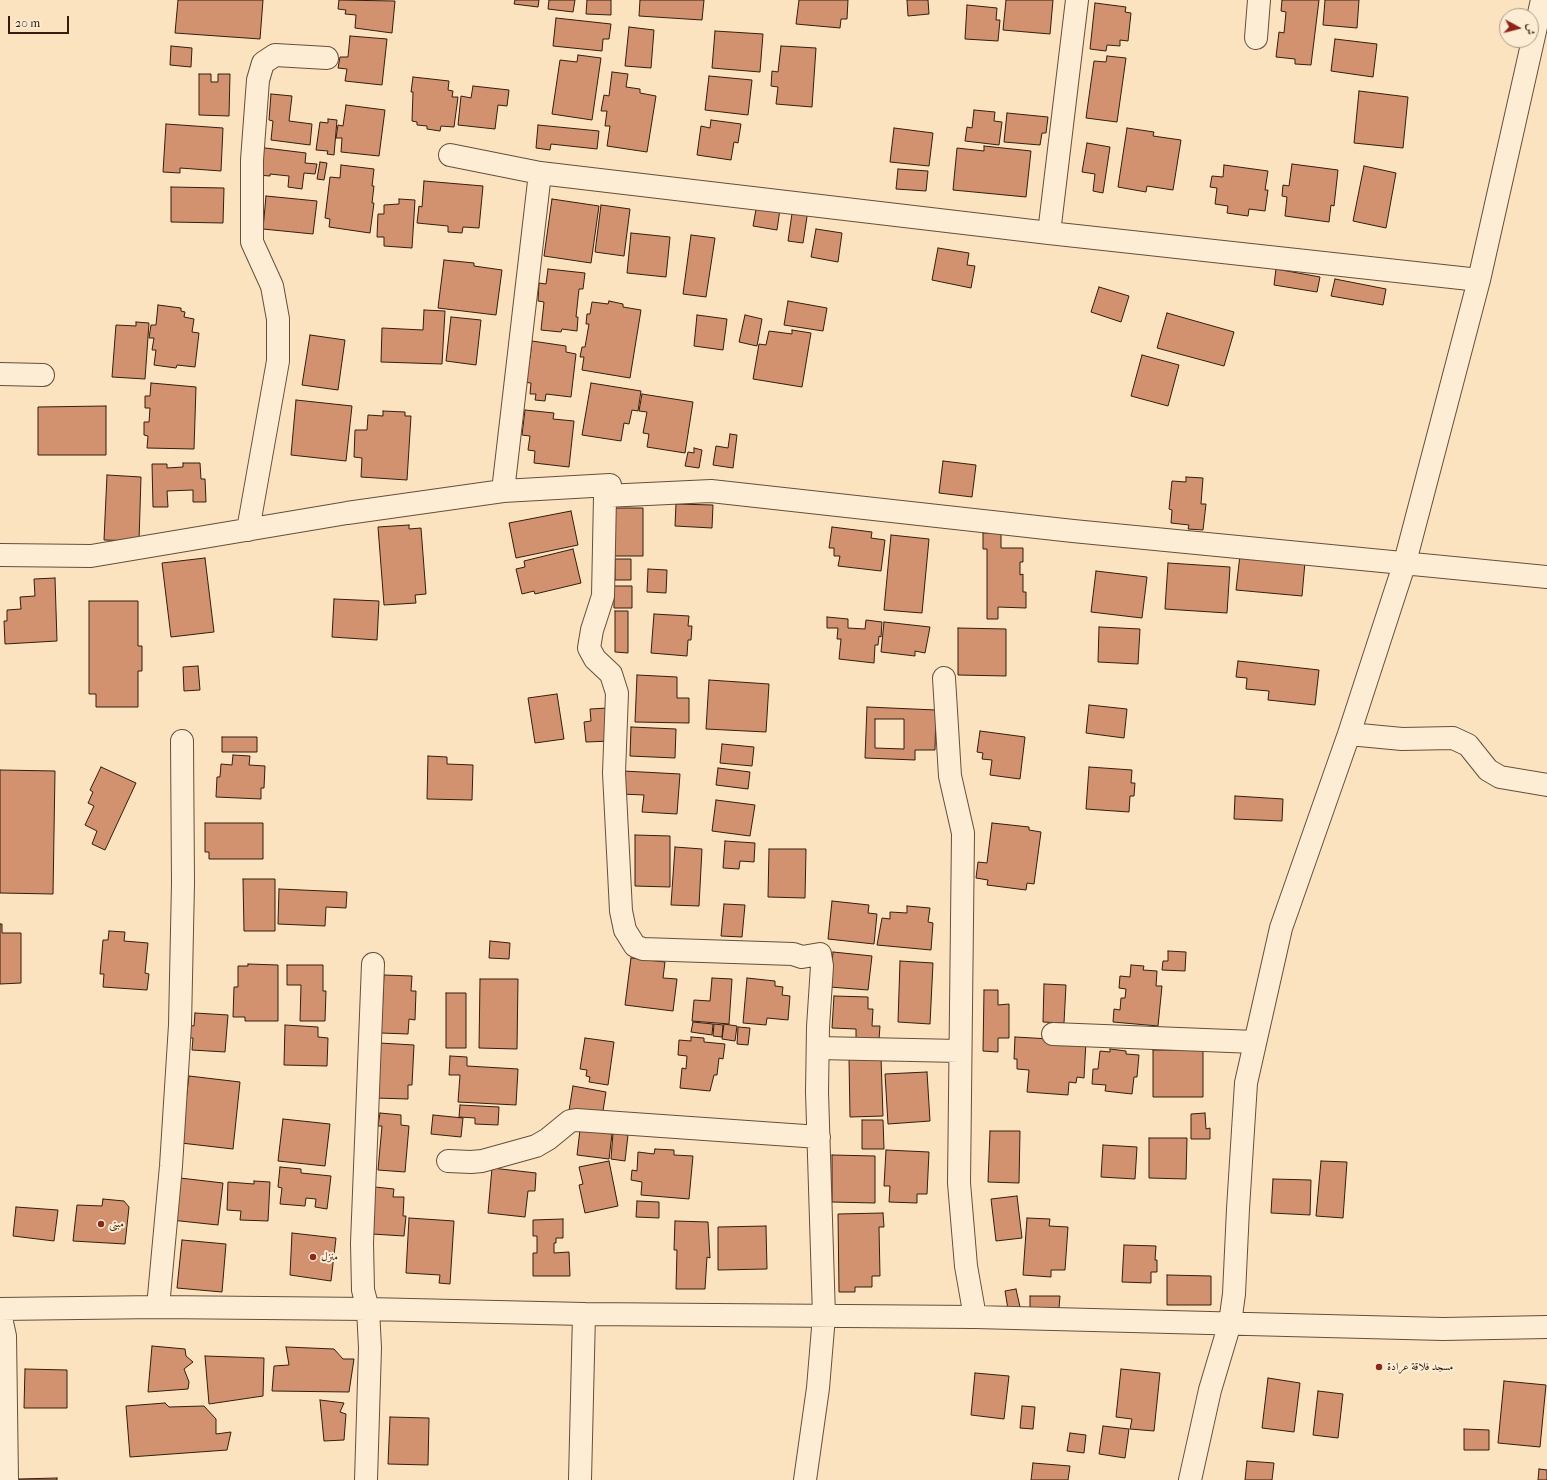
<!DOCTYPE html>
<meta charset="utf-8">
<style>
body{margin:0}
#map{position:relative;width:1547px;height:1480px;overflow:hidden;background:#fce3bf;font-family:"IM FELL French Canon",Amiri,serif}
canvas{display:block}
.north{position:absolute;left:1499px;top:8px;width:40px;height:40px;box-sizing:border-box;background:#fdedd5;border:1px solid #ac9a85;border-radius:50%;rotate:97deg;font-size:11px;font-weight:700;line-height:16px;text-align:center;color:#331e0e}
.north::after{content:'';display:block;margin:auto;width:14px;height:18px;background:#8f2418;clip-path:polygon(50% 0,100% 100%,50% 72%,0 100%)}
.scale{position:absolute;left:8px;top:16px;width:61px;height:18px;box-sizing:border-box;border:2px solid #331e0e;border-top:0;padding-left:5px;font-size:12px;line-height:14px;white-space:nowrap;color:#331e0e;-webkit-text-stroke:3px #fdedd5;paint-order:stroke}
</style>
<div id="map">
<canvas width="1547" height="1480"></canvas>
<div class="north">ش</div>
<div class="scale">20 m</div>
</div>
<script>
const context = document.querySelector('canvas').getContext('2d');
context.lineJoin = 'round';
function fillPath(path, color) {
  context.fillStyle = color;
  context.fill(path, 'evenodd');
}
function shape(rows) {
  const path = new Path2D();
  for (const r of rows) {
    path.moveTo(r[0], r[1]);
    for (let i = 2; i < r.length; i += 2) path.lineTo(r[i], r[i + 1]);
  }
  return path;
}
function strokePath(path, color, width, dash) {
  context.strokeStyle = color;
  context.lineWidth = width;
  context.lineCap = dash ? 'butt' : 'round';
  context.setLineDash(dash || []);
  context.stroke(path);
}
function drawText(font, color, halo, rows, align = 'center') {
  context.font = font + ' "IM FELL French Canon",Amiri,serif';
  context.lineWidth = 4;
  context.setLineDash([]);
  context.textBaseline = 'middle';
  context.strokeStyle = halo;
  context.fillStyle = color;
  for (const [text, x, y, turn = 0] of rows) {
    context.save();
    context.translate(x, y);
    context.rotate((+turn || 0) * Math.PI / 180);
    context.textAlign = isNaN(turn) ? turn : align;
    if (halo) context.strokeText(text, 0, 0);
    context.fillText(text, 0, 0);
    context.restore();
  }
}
const building = shape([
 [178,0,263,0,260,39,175,33,178,0],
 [339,0,395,1,392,33,355,28,356,15,345,14,346,10,338,9,339,0],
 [515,0,539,0,538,7,514,4,515,0],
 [549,0,575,0,573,12,548,9,549,0],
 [587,0,611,0,611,15,586,14,587,0],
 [640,0,704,0,702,20,639,16,640,0],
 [799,0,848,0,847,19,841,19,840,28,796,24,799,0],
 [907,0,928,0,929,14,908,16,907,0],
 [1006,0,1053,0,1050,34,1003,30,1006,0],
 [1282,0,1319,0,1311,65,1295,64,1295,59,1276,57,1279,32,1284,33,1286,12,1281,11,1282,0],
 [1325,0,1359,0,1357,28,1323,25,1325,0],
 [1095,3,1126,7,1125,12,1131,13,1128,41,1120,40,1120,46,1107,45,1106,51,1090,49,1095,3],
 [967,5,997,8,996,20,1000,20,998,41,965,39,967,5],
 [556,18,611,24,609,39,603,39,602,51,553,46,556,18],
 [629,27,654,30,651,68,625,66,629,27],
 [715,31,763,34,760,72,712,68,715,31],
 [350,36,387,39,382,85,345,81,347,69,338,68,340,57,348,57,350,36],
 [1335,39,1377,44,1373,77,1331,71,1335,39],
 [171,46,192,48,191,67,170,65,171,46],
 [781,46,816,48,812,107,776,104,778,87,771,86,772,71,778,72,781,46],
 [578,55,601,58,592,120,552,114,560,60,577,62,578,55],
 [1107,56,1126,58,1117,122,1086,118,1094,61,1106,62,1107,56],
 [612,72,628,74,626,87,640,89,640,93,656,96,647,152,607,146,610,126,605,126,607,111,601,111,604,95,609,96,612,72],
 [199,74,211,74,211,82,218,82,218,74,230,74,229,116,199,115,199,74],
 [709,76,752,80,748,115,705,110,709,76],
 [413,77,449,81,448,90,453,91,452,97,458,97,454,127,441,126,440,131,427,129,427,126,417,125,417,122,412,121,413,92,411,92,413,77],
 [473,86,509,90,507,106,498,105,495,129,458,125,461,96,471,98,473,86],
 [1359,91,1408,97,1403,148,1354,143,1359,91],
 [271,94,292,96,289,121,312,124,310,145,271,140,273,121,269,120,271,94],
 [346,105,385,110,379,156,341,152,342,138,336,138,338,125,343,126,346,105],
 [974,110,995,112,994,121,1002,122,999,145,965,141,967,127,972,128,974,110],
 [1007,113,1048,117,1046,133,1042,133,1040,145,1004,142,1007,113],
 [328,119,337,120,334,155,327,154,328,151,316,150,320,122,328,123,328,119],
 [711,120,741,124,738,143,734,142,731,160,697,155,701,126,710,128,711,120],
 [166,124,223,128,221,171,180,168,180,173,163,172,166,124],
 [538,125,599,131,597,149,551,144,550,150,536,148,538,125],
 [894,128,933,133,929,166,890,162,894,128],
 [1127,128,1154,132,1153,136,1181,140,1173,190,1147,186,1146,192,1118,187,1127,128],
 [1087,143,1110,147,1103,193,1093,191,1095,174,1082,172,1087,143],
 [984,146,1031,151,1026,197,953,190,957,148,984,151,984,146],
 [257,147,306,153,305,163,317,164,315,174,304,173,302,189,288,187,289,176,270,174,270,176,257,175,257,147],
 [320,162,327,163,324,180,317,179,320,162],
 [1292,164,1338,170,1334,206,1331,205,1329,222,1285,216,1287,197,1282,196,1283,185,1289,186,1292,164],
 [341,165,374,169,372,186,374,186,372,203,374,203,370,233,329,227,330,219,325,218,330,177,340,178,341,165],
 [1224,165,1268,171,1265,190,1268,190,1265,211,1249,209,1248,216,1227,213,1228,206,1215,204,1217,188,1210,187,1212,176,1223,177,1224,165],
 [1364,166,1396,173,1386,228,1353,221,1364,166],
 [898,169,928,171,926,191,896,189,898,169],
 [424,181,483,186,479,228,463,227,462,233,448,232,448,226,417,223,419,206,422,207,424,181],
 [171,187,224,188,223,223,171,222,171,187],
 [266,196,317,201,313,234,263,229,266,196],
 [399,199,415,200,412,248,384,246,384,237,377,237,378,214,384,214,384,205,399,204,399,199],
 [552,199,599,206,591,263,544,256,552,199],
 [757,204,780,209,777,230,753,226,757,204],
 [601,205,630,209,624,256,595,252,601,205],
 [793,207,808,210,803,243,788,241,793,207],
 [816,229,842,233,838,262,811,257,816,229],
 [631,233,670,237,666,277,627,273,631,233],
 [691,235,715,238,706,297,683,294,691,235],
 [938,248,969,253,967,265,975,266,971,288,932,280,938,248],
 [444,260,474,263,474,266,502,270,496,315,438,308,444,260],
 [548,269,585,273,583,289,579,289,576,317,578,317,577,331,562,329,561,332,541,330,544,302,538,301,539,283,546,284,548,269],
 [1276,269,1320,277,1317,292,1274,285,1276,269],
 [1335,279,1386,289,1383,305,1331,296,1335,279],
 [1099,287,1129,296,1121,322,1091,312,1099,287],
 [609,301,623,304,623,307,641,310,630,378,582,370,584,357,580,357,582,347,585,347,589,324,586,324,587,314,590,314,592,302,608,304,609,301],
 [788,301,827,308,823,331,784,325,788,301],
 [158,305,181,308,181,311,185,312,184,317,194,319,192,332,199,333,195,367,177,365,176,368,154,365,156,350,152,350,154,338,149,338,151,325,156,325,158,305],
 [424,310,445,311,442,364,381,362,382,328,423,330,424,310],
 [1167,313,1234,332,1224,366,1157,348,1167,313],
 [697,315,727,319,723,350,694,346,697,315],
 [745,315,762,319,757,346,739,342,745,315],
 [451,317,481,320,476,365,446,361,451,317],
 [136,322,149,323,145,379,112,377,116,325,136,326,136,322],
 [792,330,811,333,802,387,753,379,759,344,766,345,769,331,792,334,792,330],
 [310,335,345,340,338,390,302,385,310,335],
 [532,341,566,346,566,352,576,354,571,397,546,394,545,401,535,400,536,394,530,394,531,383,522,382,526,358,530,358,532,341],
 [1142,355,1179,365,1168,406,1131,396,1142,355],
 [151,383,196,387,194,449,147,448,148,436,144,435,144,422,149,422,150,408,145,408,145,396,150,396,151,383],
 [591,383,641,391,638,411,632,410,629,424,624,423,621,441,582,435,591,383],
 [642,394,693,402,685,453,647,447,649,434,643,433,647,412,639,411,642,394],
 [296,400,352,406,346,461,291,455,296,400],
 [106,406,106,455,38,455,38,407,106,406],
 [525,410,554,413,553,419,574,421,569,467,534,463,535,451,528,450,530,436,522,435,525,410],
 [383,411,405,412,405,416,411,416,407,480,361,477,362,458,354,457,355,430,367,430,368,415,383,416,383,411],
 [730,434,737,435,733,468,713,465,716,446,728,448,730,434],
 [694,448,702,450,699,468,685,466,688,452,694,453,694,448],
 [943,461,976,465,972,497,939,493,943,461],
 [183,463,200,463,201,479,205,479,206,502,193,502,193,490,167,491,168,507,153,507,152,464,167,464,167,468,183,467,183,463],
 [107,475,141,477,139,541,104,540,107,475],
 [1186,477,1203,478,1201,504,1206,504,1203,530,1188,529,1189,525,1171,523,1172,510,1169,509,1172,481,1186,482,1186,477],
 [676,504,713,505,712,528,675,526,676,504],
 [611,508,643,508,643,556,612,556,611,508],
 [571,511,578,545,516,558,509,523,571,511],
 [409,525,409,529,421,528,426,594,415,595,416,603,384,605,378,527,409,525],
 [832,527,872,532,871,538,885,540,881,571,838,566,840,556,834,556,834,548,829,548,832,527],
 [983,533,1001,533,1001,548,1023,548,1023,562,1020,562,1020,575,1023,574,1023,592,1026,592,1026,608,998,607,998,619,987,619,987,549,983,549,983,533],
 [891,535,929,539,922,613,884,610,891,535],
 [573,549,581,583,535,594,534,591,522,594,516,569,525,567,524,561,573,549],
 [1240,555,1305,562,1302,596,1236,590,1240,555],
 [205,558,214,632,171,637,162,563,205,558],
 [615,559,631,559,631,580,615,580,615,559],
 [1168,563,1230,567,1227,613,1165,609,1168,563],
 [648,569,667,570,666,593,647,592,648,569],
 [1096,571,1147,577,1142,618,1091,612,1096,571],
 [55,578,57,641,5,644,4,621,7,621,7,610,21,609,20,597,35,596,34,579,55,578],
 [614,586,632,586,632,608,614,608,614,586],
 [334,599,379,601,377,640,332,637,334,599],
 [89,601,138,601,138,646,142,646,142,671,138,671,138,707,96,707,96,694,89,694,89,601],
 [615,611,628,611,628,653,615,652,615,611],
 [654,614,689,616,688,626,692,626,691,640,688,640,687,656,651,653,654,614],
 [827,617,848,619,848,628,865,629,866,620,882,622,881,637,879,636,878,645,875,645,874,663,839,659,841,639,837,639,838,628,827,628,827,617],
 [884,622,930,627,925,653,915,651,915,656,881,652,884,622],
 [1099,627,1140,629,1138,664,1098,662,1099,627],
 [958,628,1006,629,1006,676,958,675,958,628],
 [1238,661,1319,670,1315,705,1268,700,1269,691,1246,689,1247,678,1236,677,1238,661],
 [198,666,200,690,184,691,183,667,198,666],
 [637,675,677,677,677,698,689,698,689,723,635,722,637,675],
 [709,680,769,684,766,732,706,729,709,680],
 [557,694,564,739,535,743,528,698,557,694],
 [1089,705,1127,709,1124,738,1086,733,1089,705],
 [867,707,936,710,935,750,915,750,915,760,865,758,867,707],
 [875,719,904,719,904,749,875,748,875,719],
 [608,708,611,741,586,742,584,722,591,721,590,709,608,708],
 [631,727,676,729,675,758,630,756,631,727],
 [980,731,1025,737,1020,779,990,775,992,760,982,759,983,753,977,752,980,731],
 [222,737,257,737,257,752,222,752,222,737],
 [722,744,754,747,752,766,720,763,722,744],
 [233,755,250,756,249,765,265,766,264,788,261,788,261,799,216,797,217,777,220,777,221,764,232,765,233,755],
 [428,756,447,757,447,764,473,765,472,800,427,799,428,756],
 [101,767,136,783,105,850,92,844,97,831,85,825,94,806,88,803,93,792,90,790,101,767],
 [1089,767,1132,770,1131,783,1135,783,1134,796,1130,796,1129,812,1086,809,1089,767],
 [718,768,750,772,748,789,716,785,718,768],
 [0,770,55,771,53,894,0,893,0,770],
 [623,771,680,774,677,814,642,812,644,795,621,794,623,771],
 [1235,796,1283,799,1282,821,1234,819,1235,796],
 [716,800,755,805,750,836,712,831,716,800],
 [205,823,263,823,263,859,209,859,209,852,205,852,205,823],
 [992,823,1029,827,1029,830,1041,832,1034,884,1027,883,1026,890,987,885,988,880,976,878,978,862,987,863,992,823],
 [635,835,670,836,670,887,635,886,635,835],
 [725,841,755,843,754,862,740,861,739,869,723,868,725,841],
 [675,847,702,849,699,906,671,905,675,847],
 [769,849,806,849,805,898,768,897,769,849],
 [243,879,275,879,275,931,244,931,243,879],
 [279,889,347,892,346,908,326,907,325,926,278,924,279,889],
 [832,901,869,905,868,913,877,914,874,944,828,939,832,901],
 [724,904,745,905,742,937,721,936,724,904],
 [907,906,930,908,928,922,933,923,931,950,877,945,882,918,890,919,890,912,907,913,907,906],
 [0,924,2,924,2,933,21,933,21,983,0,984,0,924],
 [109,931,125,932,124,941,148,943,145,973,149,974,147,990,103,987,104,974,100,974,103,940,108,940,109,931],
 [490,941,510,943,509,959,489,958,490,941],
 [1168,951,1186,952,1185,971,1162,970,1163,961,1168,961,1168,951],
 [833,952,872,956,868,990,830,987,833,952],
 [631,958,665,962,663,978,677,979,673,1011,625,1005,631,958],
 [900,961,933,963,930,1024,898,1022,900,961],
 [248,964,278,965,278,1021,245,1021,245,1017,233,1017,234,987,238,987,238,966,248,966,248,964],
 [287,965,323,965,323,991,326,991,325,1021,300,1021,301,985,287,985,287,965],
 [1131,965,1144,966,1143,970,1157,971,1156,986,1162,986,1158,1026,1113,1022,1114,1009,1120,1010,1121,998,1125,998,1126,989,1119,988,1120,976,1130,977,1131,965],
 [384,975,412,976,411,991,416,991,415,1020,409,1019,408,1034,381,1033,384,975],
 [712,978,732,979,729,1024,692,1021,694,1000,710,1001,712,978],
 [747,978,775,981,775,986,783,987,782,995,790,996,788,1020,767,1018,766,1025,743,1023,747,978],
 [480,979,518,979,517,1049,479,1048,480,979],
 [1044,984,1066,985,1064,1023,1043,1022,1044,984],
 [984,990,998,990,998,1005,1009,1004,1009,1038,998,1038,998,1052,983,1051,984,990],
 [446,993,466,993,466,1048,446,1048,446,993],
 [834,996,868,997,868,1009,873,1009,872,1026,880,1026,879,1039,856,1038,856,1029,832,1028,834,996],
 [195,1013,228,1015,225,1052,192,1050,193,1038,187,1038,188,1025,194,1026,195,1013],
 [693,1022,713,1024,712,1035,691,1032,693,1022],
 [714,1024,723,1025,722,1037,713,1036,714,1024],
 [724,1024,737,1026,735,1041,722,1039,724,1024],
 [285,1025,318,1027,318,1037,328,1038,327,1066,284,1065,285,1025],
 [738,1027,750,1028,748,1045,737,1044,738,1027],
 [691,1037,704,1038,704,1042,725,1044,723,1059,719,1058,717,1075,714,1075,710,1091,680,1088,682,1068,686,1069,687,1056,678,1055,679,1040,691,1041,691,1037],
 [1015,1037,1086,1041,1084,1078,1077,1077,1076,1083,1069,1082,1068,1095,1027,1092,1029,1070,1017,1069,1017,1059,1014,1059,1015,1037],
 [585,1038,614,1042,608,1085,589,1082,590,1077,586,1076,587,1070,580,1069,585,1038],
 [379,1043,414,1045,412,1085,408,1085,408,1099,376,1098,379,1043],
 [1110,1049,1126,1051,1126,1054,1139,1055,1137,1077,1134,1077,1132,1094,1105,1091,1106,1085,1092,1084,1093,1069,1098,1069,1100,1051,1110,1052,1110,1049],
 [1153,1050,1203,1050,1203,1097,1153,1097,1153,1050],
 [450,1056,467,1057,467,1066,518,1069,516,1105,458,1102,460,1075,449,1075,450,1056],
 [849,1058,881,1058,883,1116,850,1117,849,1058],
 [927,1072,930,1121,888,1124,885,1074,927,1072],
 [189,1076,240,1082,233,1149,181,1143,189,1076],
 [573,1086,606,1092,602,1117,569,1111,573,1086],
 [460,1105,499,1107,498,1125,475,1124,475,1118,459,1117,460,1105],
 [380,1113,401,1115,401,1125,409,1126,405,1172,378,1170,382,1126,378,1126,380,1113],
 [1205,1113,1206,1129,1210,1128,1210,1139,1191,1139,1191,1114,1205,1113],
 [433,1115,463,1118,461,1137,431,1134,433,1115],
 [283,1119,330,1124,325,1166,278,1161,283,1119],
 [862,1120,883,1120,884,1149,862,1149,862,1120],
 [580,1130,612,1134,609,1159,577,1155,580,1130],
 [990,1131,1020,1131,1019,1183,988,1182,990,1131],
 [613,1133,628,1135,625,1161,611,1159,613,1133],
 [1149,1138,1187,1138,1186,1179,1149,1178,1149,1138],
 [1103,1145,1137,1147,1135,1179,1101,1177,1103,1145],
 [655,1149,674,1150,674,1155,693,1156,689,1199,641,1195,642,1182,631,1180,632,1170,637,1171,638,1152,654,1154,655,1149],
 [886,1150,929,1152,927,1194,917,1194,917,1203,889,1202,890,1186,884,1186,886,1150],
 [832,1155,875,1156,875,1203,832,1202,832,1155],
 [609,1161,618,1206,585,1213,579,1185,583,1184,579,1167,609,1161],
 [1321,1161,1347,1162,1343,1218,1316,1216,1321,1161],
 [280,1167,301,1169,301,1173,331,1176,327,1209,315,1207,316,1199,306,1198,305,1206,280,1204,282,1188,278,1187,280,1167],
 [492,1168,536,1173,535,1191,528,1191,525,1217,488,1213,492,1168],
 [180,1178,223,1183,218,1225,171,1220,180,1178],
 [1273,1179,1311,1180,1310,1215,1271,1213,1273,1179],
 [254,1181,270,1182,268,1221,240,1220,241,1211,227,1210,228,1182,254,1184,254,1181],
 [375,1187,394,1189,393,1197,404,1197,403,1216,406,1216,404,1236,372,1234,375,1187],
 [1017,1196,1022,1238,996,1241,991,1199,1017,1196],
 [103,1199,124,1201,129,1207,125,1244,73,1241,77,1205,102,1206,103,1199],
 [637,1201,659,1202,659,1218,636,1217,637,1201],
 [16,1207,58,1210,54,1241,13,1236,16,1207],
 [883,1213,884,1227,879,1227,880,1276,872,1276,872,1287,855,1287,855,1292,839,1292,838,1214,883,1213],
 [409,1218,454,1221,450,1284,439,1283,440,1275,406,1273,409,1218],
 [1027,1218,1050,1219,1049,1226,1068,1227,1065,1270,1051,1270,1051,1277,1023,1275,1027,1218],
 [563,1219,563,1238,556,1238,556,1243,554,1243,554,1253,569,1252,570,1276,533,1276,533,1253,537,1253,537,1236,533,1236,533,1220,563,1219],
 [675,1221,708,1222,710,1258,707,1257,705,1289,676,1289,677,1250,674,1250,675,1221],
 [766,1226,767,1269,718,1270,718,1227,766,1226],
 [292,1233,336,1238,331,1281,290,1275,292,1233],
 [182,1240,226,1244,222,1292,177,1288,182,1240],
 [1124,1245,1156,1246,1155,1260,1157,1260,1157,1272,1151,1272,1151,1283,1122,1282,1124,1245],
 [1167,1275,1211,1276,1211,1305,1167,1305,1167,1275],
 [1016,1289,1020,1307,1008,1309,1005,1291,1016,1289],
 [1030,1296,1060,1296,1059,1308,1030,1308,1030,1296],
 [152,1346,185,1349,186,1356,193,1362,184,1369,189,1382,188,1389,148,1392,152,1346],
 [286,1347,334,1349,343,1359,354,1359,349,1392,272,1391,274,1366,289,1365,286,1347],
 [205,1356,264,1358,263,1396,209,1404,205,1356],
 [25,1369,67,1370,67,1408,24,1408,25,1369],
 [1121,1369,1160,1373,1154,1431,1130,1429,1132,1419,1116,1417,1121,1369],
 [975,1373,1009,1376,1004,1419,971,1415,975,1373],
 [1268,1378,1300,1383,1294,1432,1262,1428,1268,1378],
 [1504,1381,1546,1385,1540,1447,1498,1443,1504,1381],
 [1318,1391,1343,1394,1338,1438,1313,1435,1318,1391],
 [320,1400,344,1403,340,1412,346,1414,344,1440,324,1441,320,1400],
 [165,1403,169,1407,204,1406,216,1419,216,1434,231,1432,227,1450,130,1457,126,1406,165,1403],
 [1022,1406,1035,1407,1033,1429,1020,1428,1022,1406],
 [390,1417,429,1418,428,1465,388,1464,390,1417],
 [1103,1426,1129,1429,1125,1458,1099,1454,1103,1426],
 [1464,1429,1489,1430,1489,1450,1464,1450,1464,1429],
 [1070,1433,1086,1435,1084,1453,1067,1451,1070,1433],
 [1247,1461,1274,1463,1272,1480,1245,1480,1247,1461],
 [1033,1463,1070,1466,1068,1480,1031,1480,1033,1463],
 [1539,1469,1547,1470,1547,1480,1538,1480,1539,1469],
 [57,1478,57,1480,19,1480,19,1479,57,1478]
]);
const minor = shape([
 [1256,38,1259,0],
 [450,155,540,173,1049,233,1479,280],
 [1049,233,1077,0],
 [0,374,43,375],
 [503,491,540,173],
 [605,496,603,596,592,630,589,648,595,659,611,674,617,693,614,773,621,911,625,930,635,946,643,949,793,954,802,957,820,954,822,966,818,1027,817,1092,824,1316,818,1388,805,1480],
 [248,530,278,361,278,319,272,286,252,242,252,160,258,80,263,63,275,55,327,58],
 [0,555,91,556,347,513,503,491,610,485,605,496,711,491,1073,531,1547,577],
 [944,678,950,776,963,833,959,1183,966,1266,975,1317],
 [1349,734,1402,739,1453,738,1468,745,1488,770,1500,777,1547,785],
 [1053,1034,1255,1042],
 [818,1048,959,1051],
 [448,1161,471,1162,482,1161,536,1146,548,1139,570,1121,576,1120,819,1137],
 [158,1307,171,1166,180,1025,183,883,182,741],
 [0,1309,158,1307,368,1309,584,1314,975,1317,1443,1329,1547,1327],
 [0,1313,5,1336,7,1480],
 [366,1480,370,1348,368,1309,363,1290,362,1243,373,964],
 [580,1480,584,1314],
 [1190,1480,1210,1390,1230,1323,1234,1294,1238,1209,1246,1083,1281,928,1349,734,1405,562,1479,280,1542,0]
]);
const markers = [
 [101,1224,4,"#8f2418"],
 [313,1257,4,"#8f2418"],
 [1379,1367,4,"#8f2418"]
];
const poiNames = [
 ["مبنى",109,1224],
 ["منزل",321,1257],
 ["مسجد فلاقة عرادة",1387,1367]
];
fillPath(building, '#d2926f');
strokePath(building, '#331e0e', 1);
strokePath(minor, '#654f3a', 24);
strokePath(minor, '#fdedd5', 22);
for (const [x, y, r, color] of markers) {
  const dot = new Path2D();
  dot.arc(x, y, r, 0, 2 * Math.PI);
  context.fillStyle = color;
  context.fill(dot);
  strokePath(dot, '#fdedd5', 1.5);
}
drawText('11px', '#331e0e', '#fdedd5', poiNames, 'left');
</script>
